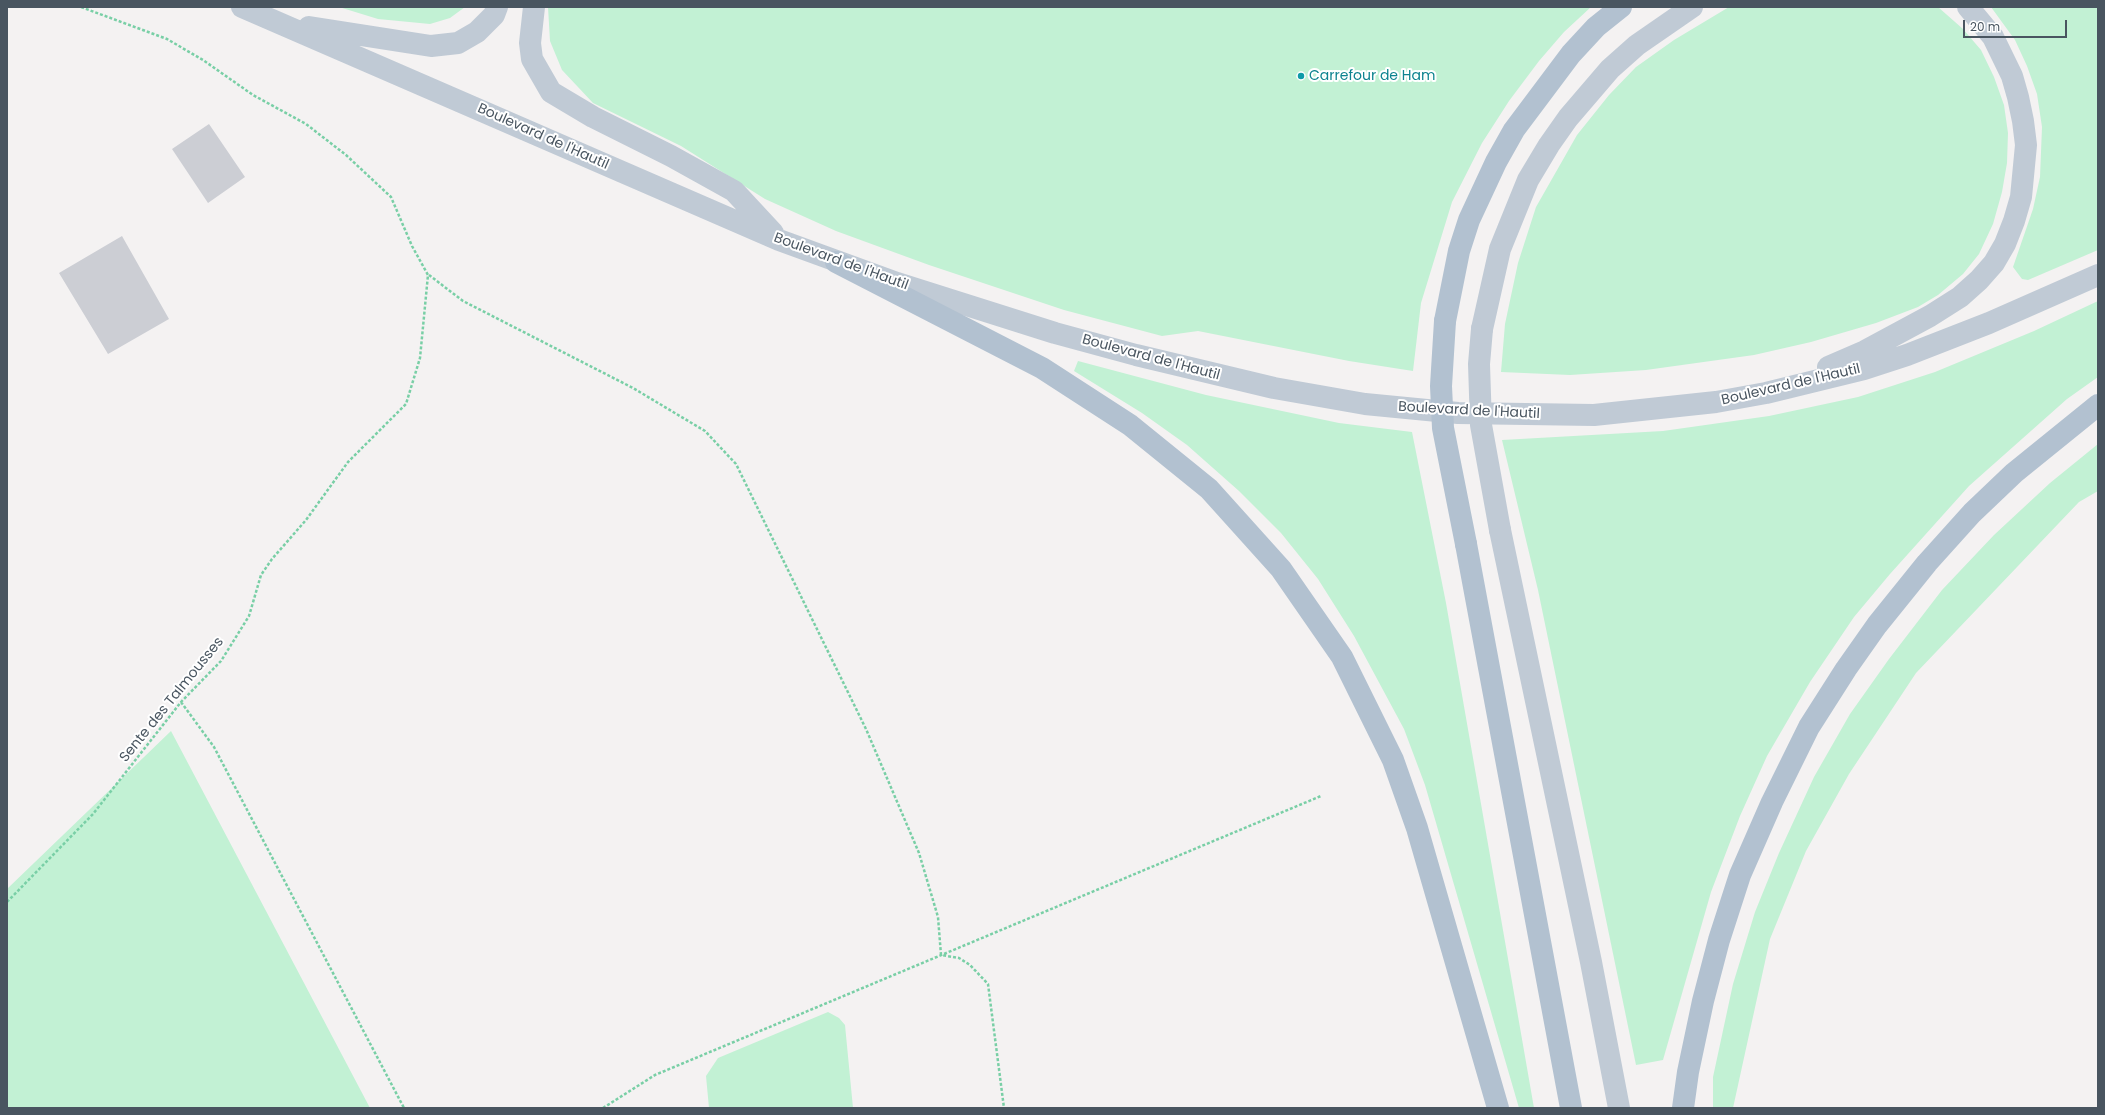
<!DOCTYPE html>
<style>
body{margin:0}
#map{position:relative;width:2105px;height:1115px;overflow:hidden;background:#f4f2f2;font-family:Poppins,sans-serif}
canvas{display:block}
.frame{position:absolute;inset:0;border:8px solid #495560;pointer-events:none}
.scale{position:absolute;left:1963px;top:20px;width:104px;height:18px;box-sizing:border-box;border:2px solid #495560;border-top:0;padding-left:5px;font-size:12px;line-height:14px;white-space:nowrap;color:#495560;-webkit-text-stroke:3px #fff;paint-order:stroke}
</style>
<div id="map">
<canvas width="2105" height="1115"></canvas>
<div class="frame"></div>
<div class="scale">20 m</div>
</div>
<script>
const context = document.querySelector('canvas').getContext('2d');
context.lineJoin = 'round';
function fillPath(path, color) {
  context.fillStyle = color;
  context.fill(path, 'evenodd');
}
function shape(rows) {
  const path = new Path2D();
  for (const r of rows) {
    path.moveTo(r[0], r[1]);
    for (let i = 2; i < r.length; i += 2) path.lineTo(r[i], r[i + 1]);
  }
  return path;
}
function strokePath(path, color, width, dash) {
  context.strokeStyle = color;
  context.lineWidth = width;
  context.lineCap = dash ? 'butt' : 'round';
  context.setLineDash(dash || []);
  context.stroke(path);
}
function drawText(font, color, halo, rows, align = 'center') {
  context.font = font + ' Poppins,sans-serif';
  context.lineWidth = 4;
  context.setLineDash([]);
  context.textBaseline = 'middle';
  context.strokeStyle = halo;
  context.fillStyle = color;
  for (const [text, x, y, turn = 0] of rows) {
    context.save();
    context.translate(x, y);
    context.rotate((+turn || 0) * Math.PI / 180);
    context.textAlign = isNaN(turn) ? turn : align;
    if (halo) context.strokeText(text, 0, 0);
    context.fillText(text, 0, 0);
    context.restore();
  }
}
const green = shape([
 [339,7,465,7,450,18,430,24,378,19],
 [548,7,1591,7,1564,32,1539,61,1509,101,1482,143,1452,202,1421,303,1413,371,1349,361,1198,331,1162,336,1064,310,929,265,836,231,765,199,681,146,593,103,562,70,550,41],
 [1729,7,1938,7,1963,29,1981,50,1994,77,2004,105,2008,133,2007,163,2002,192,1993,224,1979,254,1963,274,1938,295,1918,307,1876,323,1811,342,1754,355,1646,370,1570,375,1501,372,1505,324,1518,263,1536,207,1577,135,1609,95,1636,67,1674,40],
 [1991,7,2098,7,2098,250,2028,280,2022,279,2013,267,2033,209,2040,177,2042,127,2037,94,2027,66,2015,40],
 [2098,301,2098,377,2067,399,1969,486,1890,574,1854,617,1810,682,1767,756,1740,816,1711,892,1663,1060,1636,1065,1538,590,1502,440,1663,431,1769,416,1858,397,1935,372,2034,331],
 [1078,361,1206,395,1339,423,1412,432,1446,603,1534,1108,1519,1108,1425,785,1404,729,1354,636,1318,579,1281,533,1239,491,1187,445,1142,413,1074,371],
 [2098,444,2098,491,2079,502,1916,673,1849,774,1806,851,1770,939,1733,1108,1713,1108,1713,1077,1733,984,1755,912,1779,853,1814,777,1850,714,1889,659,1942,590,1994,535,2050,483],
 [171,731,370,1108,7,1108,7,889],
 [828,1012,839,1018,845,1025,853,1108,709,1108,706,1076,718,1058]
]);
const building = shape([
 [209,124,245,177,208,203,172,149],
 [122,236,169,319,108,354,59,273]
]);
const path = shape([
 [429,275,463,301,633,388,705,431,736,464,866,729,919,853,938,917,941,955,959,958,970,965,988,984,1004,1108],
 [181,702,214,747,404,1108],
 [7,902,93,814,181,702,221,661,249,616,261,575,272,559,306,520,348,462,406,404,420,358,428,275,412,246,391,197,346,155,306,124,253,95,203,60,167,39,81,7],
 [603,1108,655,1075,1321,796]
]);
const secondary = shape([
 [242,7,779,240,897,283,1055,333,1136,355,1274,388,1365,404,1458,413,1594,415,1716,402,1766,393,1864,369,1907,355,1989,323,2098,275],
 [534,7,530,43,532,59,551,92,593,117,671,156,734,191,773,233],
 [309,27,431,46,458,43,477,32,494,15,497,7],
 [1482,329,1500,249,1528,180,1549,145,1568,118,1610,69,1637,45,1692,7],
 [1828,367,1865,351,1930,316,1960,297,1979,280,1994,263,2005,244,2014,221,2021,197,2026,145,2023,121,2018,97,2012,76,1993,37,1968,7],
 [1500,530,1591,962,1619,1108]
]);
const primary = shape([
 [836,262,1042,368,1130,425,1209,489,1281,569,1342,657,1393,760,1417,828,1498,1108],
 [1445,321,1459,251,1469,220,1496,162,1514,130,1571,54,1596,27,1621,7],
 [1466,544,1571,1108],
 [1683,1108,1688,1072,1703,1001,1719,940,1740,875,1772,802,1809,727,1846,669,1877,625,1927,563,1972,513,2014,473,2098,405]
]);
const secondaryBridge = shape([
 [1482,329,1479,364,1481,425,1500,530]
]);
const primaryBridge = shape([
 [1445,321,1441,386,1443,428,1466,544]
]);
const markers = [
 [1301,76,4,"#0f9aa8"]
];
const cultureNames = [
 ["Carrefour de Ham",1309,76]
];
const streetNames = [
 ["Boulevard de l'Hautil",543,137,24],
 ["Boulevard de l'Hautil",841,262,20],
 ["Boulevard de l'Hautil",1151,358,15],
 ["Boulevard de l'Hautil",1791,385,-13],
 ["Boulevard de l'Hautil",1469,411,3],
 ["Sente des Talmousses",172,700,-51]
];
fillPath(green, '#c2f1d4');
fillPath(building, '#ccced4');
strokePath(path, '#79cfa6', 2.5, [3, 2]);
strokePath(secondary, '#c0cad5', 22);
strokePath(primary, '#b2c1d0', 22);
strokePath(secondaryBridge, '#c0cad5', 22);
strokePath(primaryBridge, '#b2c1d0', 22);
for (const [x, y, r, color] of markers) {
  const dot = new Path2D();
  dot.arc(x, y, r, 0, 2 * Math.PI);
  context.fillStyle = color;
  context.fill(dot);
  strokePath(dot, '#fff', 1.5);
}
drawText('14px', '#0d838f', '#fff', cultureNames, 'left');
drawText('14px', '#495560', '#fff', streetNames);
</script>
